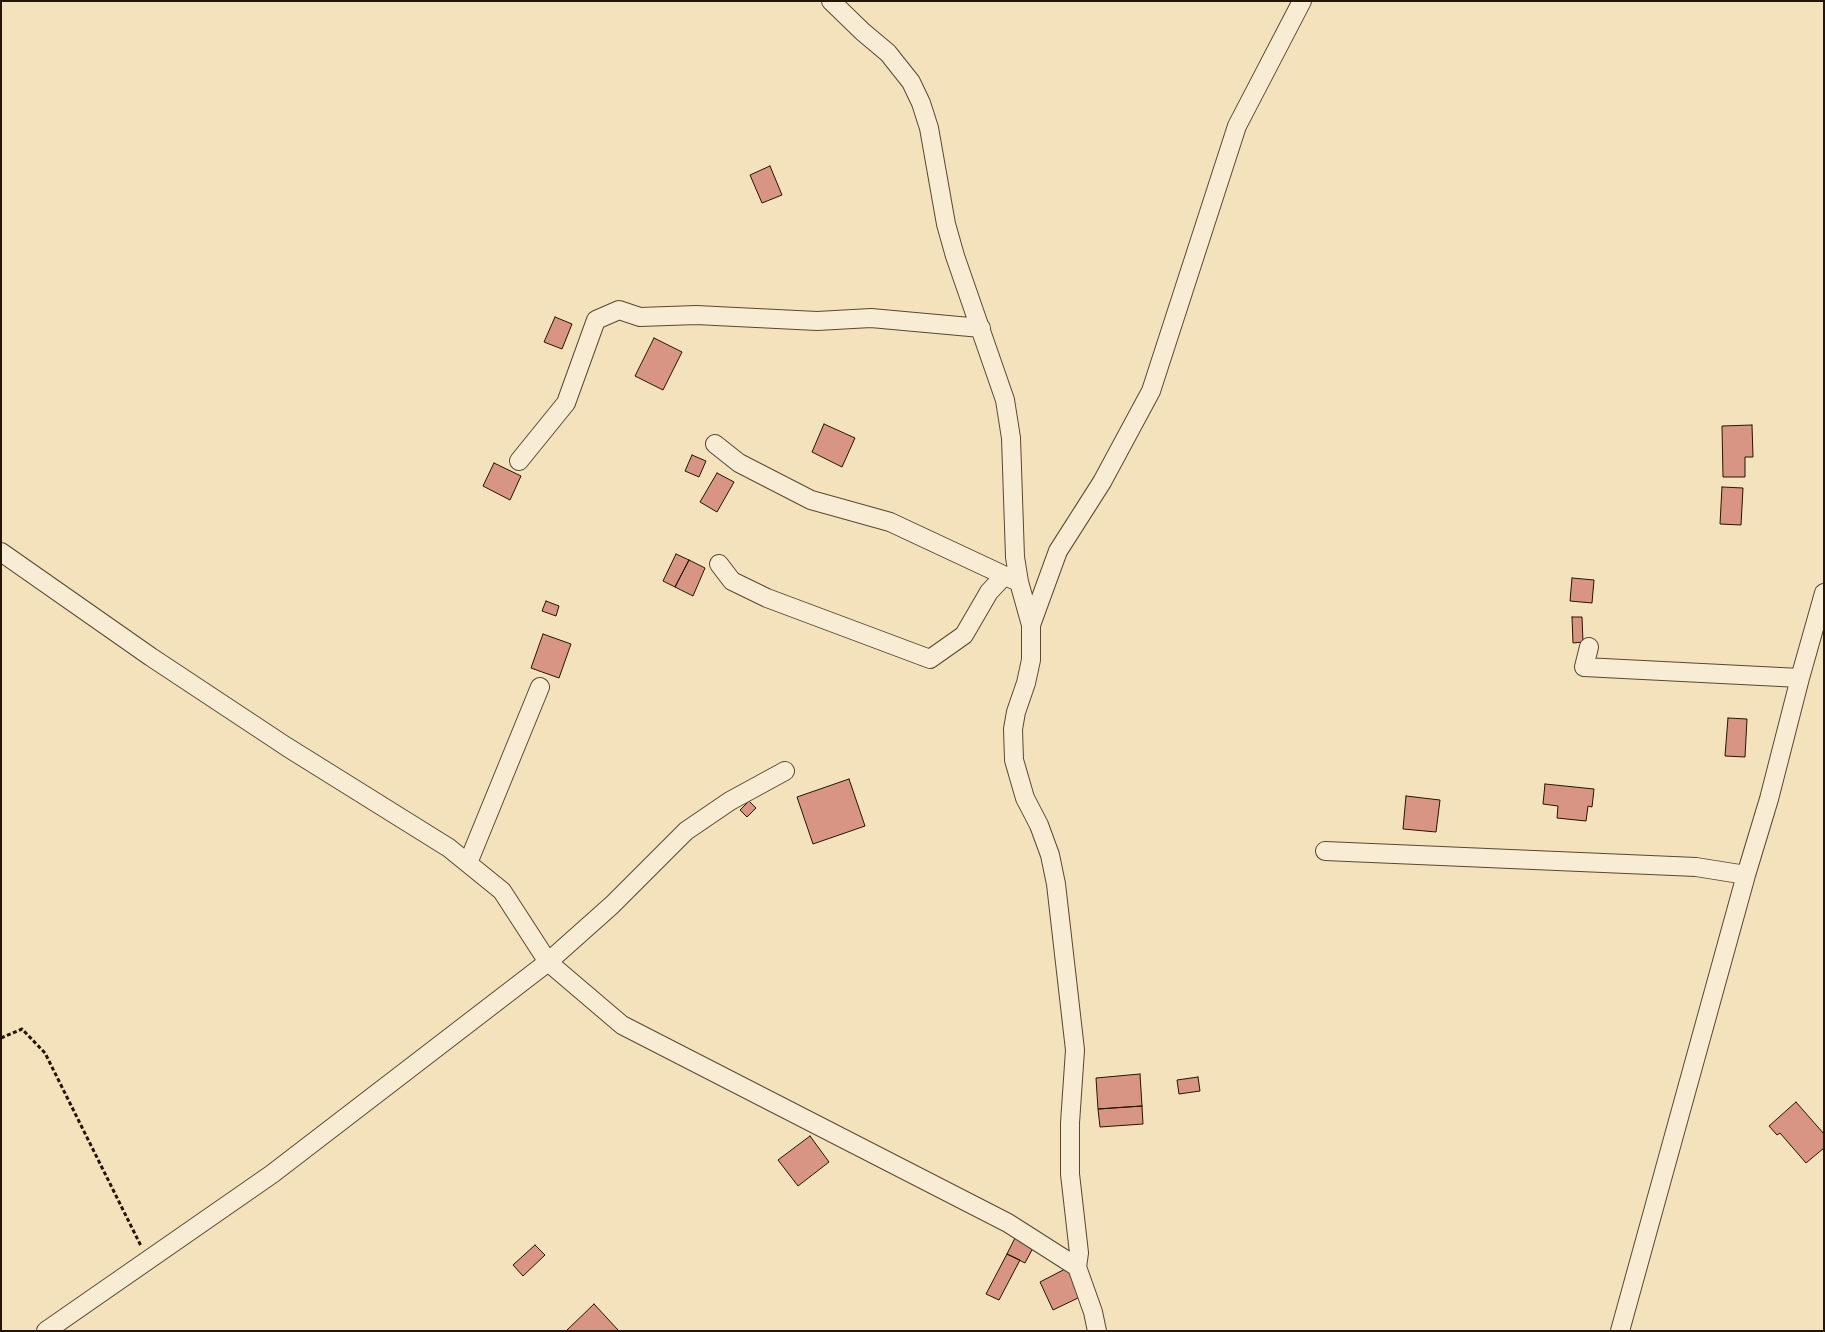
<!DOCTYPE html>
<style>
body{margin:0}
#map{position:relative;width:1825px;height:1332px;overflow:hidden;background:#f4e2bd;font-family:Cardo,serif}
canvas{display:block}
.frame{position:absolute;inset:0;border:2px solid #241400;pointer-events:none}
</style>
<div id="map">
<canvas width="1825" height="1332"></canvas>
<div class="frame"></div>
</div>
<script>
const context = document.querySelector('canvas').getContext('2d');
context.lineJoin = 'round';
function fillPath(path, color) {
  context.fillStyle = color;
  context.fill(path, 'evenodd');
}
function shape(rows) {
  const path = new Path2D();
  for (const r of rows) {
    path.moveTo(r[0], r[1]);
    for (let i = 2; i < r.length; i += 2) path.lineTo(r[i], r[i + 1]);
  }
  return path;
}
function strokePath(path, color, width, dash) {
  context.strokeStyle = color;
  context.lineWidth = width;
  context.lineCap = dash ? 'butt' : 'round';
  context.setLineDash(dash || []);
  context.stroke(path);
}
const building = shape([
 [770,166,782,195,762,203,750,175,770,166],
 [555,317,572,324,562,349,544,342,555,317],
 [654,338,682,352,663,390,635,376,654,338],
 [824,424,855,438,842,467,812,452,824,424],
 [1752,425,1753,457,1745,457,1745,477,1723,477,1722,426,1752,425],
 [692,455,706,461,699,477,685,471,692,455],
 [494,463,521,476,510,500,483,486,494,463],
 [717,473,734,482,717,512,700,502,717,473],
 [1722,487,1743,488,1741,525,1720,524,1722,487],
 [676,554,689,560,675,587,663,581,676,554],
 [689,560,705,568,693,596,675,587,689,560],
 [1572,578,1594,580,1592,603,1570,601,1572,578],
 [546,601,559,606,556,616,542,611,546,601],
 [1572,617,1582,617,1583,642,1573,643,1572,617],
 [543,634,571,644,559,678,531,668,543,634],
 [1728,718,1747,719,1745,757,1725,756,1728,718],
 [849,779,865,826,813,844,797,797,849,779],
 [1545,784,1594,789,1592,807,1588,806,1586,821,1557,818,1558,806,1543,804,1545,784],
 [1406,796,1440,800,1436,832,1403,829,1406,796],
 [749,801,756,808,747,817,740,810,749,801],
 [1140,1074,1142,1106,1098,1109,1096,1078,1140,1074],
 [1198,1077,1200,1091,1179,1094,1177,1080,1198,1077],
 [1796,1102,1824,1134,1824,1148,1806,1163,1780,1133,1777,1135,1769,1126,1796,1102],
 [1142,1106,1143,1124,1100,1127,1098,1109,1142,1106],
 [810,1136,829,1162,798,1186,778,1160,810,1136],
 [1016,1236,1034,1246,1025,1263,1007,1254,1016,1236],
 [535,1245,545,1255,523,1276,513,1265,535,1245],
 [1007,1254,1020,1260,999,1300,986,1294,1007,1254],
 [1067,1268,1080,1297,1053,1310,1040,1282,1067,1268],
 [594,1304,619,1331,566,1331,594,1304]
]);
const path = shape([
 [1,1038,22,1029,45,1053,141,1246]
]);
const minor = shape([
 [831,1,863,32,888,53,911,82,921,103,929,128,946,224,955,256,1005,400,1011,438,1015,557,1019,582,1031,625,1031,660,1026,683,1016,712,1013,729,1014,760,1025,798,1039,825,1050,855,1056,884,1075,1050,1070,1123,1070,1174,1079,1253,1077,1267,1093,1312,1097,1331],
 [715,444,739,463,811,500,890,522,1014,580],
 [519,461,566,403,596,320,619,310,640,317,696,315,817,321,871,318,981,328],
 [1,552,151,657,287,747,449,848,502,891,548,962,622,1025,1008,1223,1077,1267],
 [719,564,732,581,767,598,930,659,964,635,989,592,1004,576],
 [1031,625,1058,551,1102,482,1151,391,1237,126,1302,1],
 [1589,647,1584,667,1800,678],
 [1325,851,1696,867,1746,875],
 [468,863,540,687],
 [46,1331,272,1174,548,962,612,905,686,831,730,801,785,771],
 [1620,1331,1746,875,1769,799,1800,678,1824,593]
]);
fillPath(building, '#d89583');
strokePath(building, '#241400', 1);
strokePath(minor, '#58482f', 20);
strokePath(path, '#241400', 3, [4, 2.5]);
strokePath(minor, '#f8ecd4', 18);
</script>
